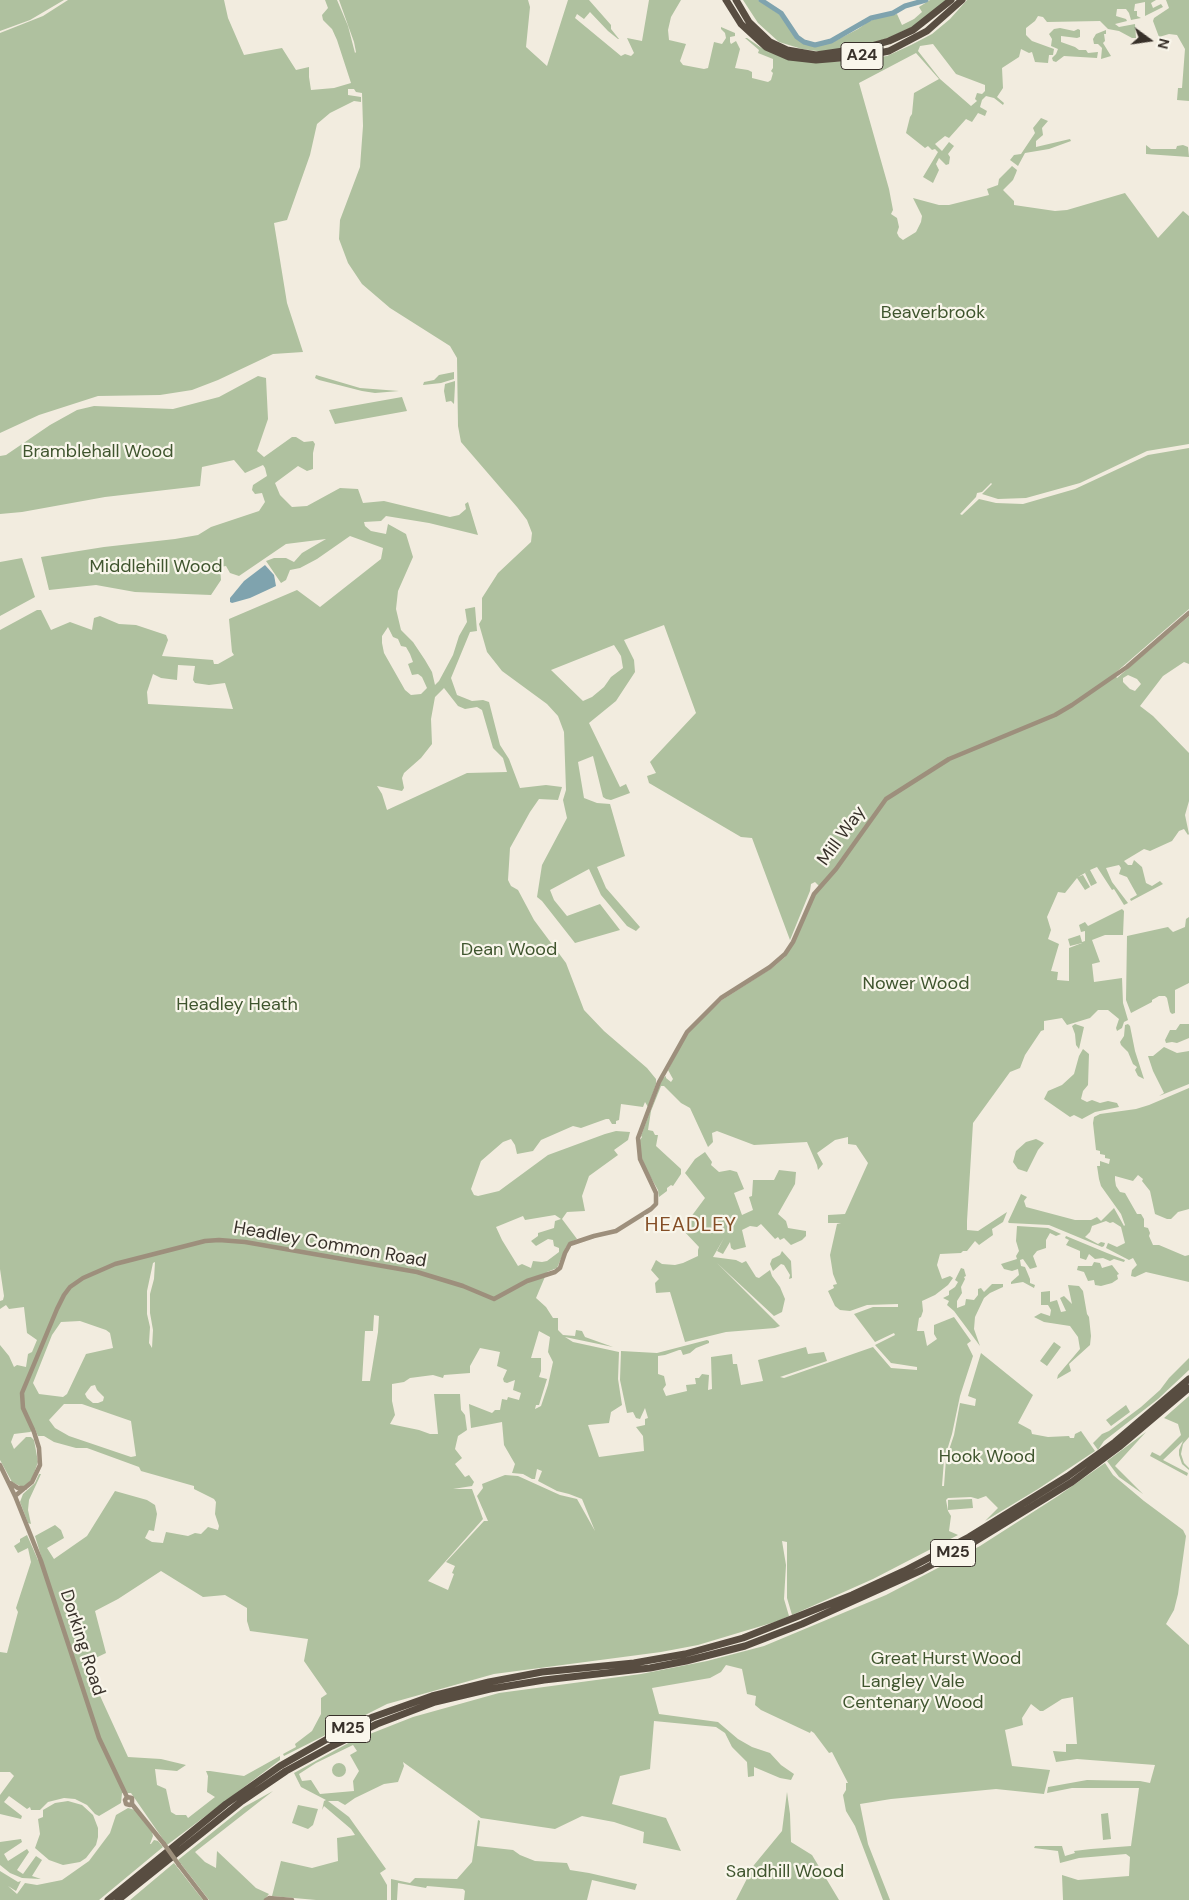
<!DOCTYPE html>
<style>
body{margin:0}
#map{position:relative;width:1189px;height:1900px;overflow:hidden;background:#f2ecdf;font-family:"DM Sans",sans-serif}
canvas{display:block}
.north{position:absolute;left:1124px;top:15px;width:50px;height:50px;-webkit-text-stroke:4px #f9f6eb;paint-order:stroke;rotate:104deg;font-size:14px;font-weight:700;line-height:20px;text-align:center;color:#38312a}
.north::after{content:'';display:block;margin:auto;width:18px;height:22px;background:#38312a;clip-path:polygon(50% 0,100% 100%,50% 72%,0 100%)}
</style>
<div id="map">
<canvas width="1189" height="1900"></canvas>
<div class="north">N</div>
</div>
<script>
const context = document.querySelector('canvas').getContext('2d');
context.lineJoin = 'round';
function fillPath(path, color) {
  context.fillStyle = color;
  context.fill(path, 'evenodd');
}
function shape(rows) {
  const path = new Path2D();
  for (const r of rows) {
    if (r.length === 3) {
      path.moveTo(r[0] + r[2], r[1]);
      path.arc(r[0], r[1], r[2], 0, 2 * Math.PI);
      continue;
    }
    path.moveTo(r[0], r[1]);
    for (let i = 2; i < r.length; i += 2) path.lineTo(r[i], r[i + 1]);
  }
  return path;
}
function strokePath(path, color, width, dash) {
  context.strokeStyle = color;
  context.lineWidth = width;
  context.lineCap = dash ? 'butt' : 'round';
  context.setLineDash(dash || []);
  context.stroke(path);
}
function drawText(font, color, halo, rows, align = 'center') {
  context.font = font + ' "DM Sans",sans-serif';
  context.lineWidth = 4.5;
  context.setLineDash([]);
  context.textBaseline = 'middle';
  context.strokeStyle = halo;
  context.fillStyle = color;
  for (const [text, x, y, turn = 0] of rows) {
    context.save();
    context.translate(x, y);
    context.rotate((+turn || 0) * Math.PI / 180);
    context.textAlign = isNaN(turn) ? turn : align;
    if (halo) context.strokeText(text, 0, 0);
    context.fillText(text, 0, 0);
    context.restore();
  }
}
const green = shape([
 [0,0,64,0,30,20,0,31],
 [68,0,224,0,228,18,244,55,282,48,296,70,309,67,309,77,311,90,334,88,351,83,337,40,332,29,323,20,322,15,328,8,325,0,337,0,348,26,355,53,356,52,354,42,339,0,528,0,530,7,526,47,547,66,568,0,589,0,611,25,611,29,619,39,618,39,608,31,590,12,584,19,577,14,575,18,621,56,625,54,631,56,634,53,627,38,642,41,649,0,681,0,671,17,668,30,669,40,686,44,680,61,683,65,704,69,708,68,714,42,722,44,726,38,725,33,721,29,721,27,735,33,735,36,730,37,730,42,731,44,736,41,740,49,735,68,748,70,752,72,752,78,768,82,771,80,773,73,771,71,773,68,773,59,758,53,759,50,745,38,747,38,760,47,775,54,816,62,852,61,887,56,911,45,932,34,950,19,967,0,1156,0,1151,3,1153,8,1161,4,1163,7,1145,16,1145,2,1135,4,1134,11,1137,11,1137,16,1141,18,1131,20,1129,13,1126,9,1117,9,1116,16,1126,19,1127,21,1115,24,1119,27,1135,24,1136,38,1132,38,1119,31,1108,29,1100,21,1047,22,1043,17,1038,16,1035,21,1026,28,1026,35,1032,41,1054,49,1053,55,1049,55,1048,63,1035,62,1032,52,1029,53,1021,49,1019,57,1002,68,1003,88,997,97,1004,103,1003,105,994,98,986,96,982,100,980,107,987,111,985,116,978,113,972,122,966,119,949,138,945,136,935,144,942,151,949,142,954,146,948,154,950,157,949,164,946,165,939,158,936,164,939,170,933,183,923,177,938,152,935,149,932,150,928,146,925,148,906,133,910,117,912,114,914,93,939,79,916,53,859,83,889,189,893,210,891,214,897,218,899,227,897,233,899,237,903,240,916,232,921,222,922,216,913,198,939,205,949,205,989,195,987,189,998,185,999,179,1012,166,1017,170,1016,173,1013,180,1003,190,1014,201,1014,205,1055,211,1067,210,1125,193,1158,238,1183,211,1189,216,1189,444,1147,451,1080,483,1026,498,998,499,982,494,992,484,991,483,982,492,977,493,976,497,960,514,962,515,979,499,996,503,1023,504,1075,489,1148,455,1189,448,1189,609,1114,674,1117,678,1189,616,1189,664,1184,662,1163,676,1140,706,1153,716,1189,753,1189,801,1185,815,1189,834,1188,835,1184,829,1179,831,1172,841,1150,851,1144,849,1124,861,1128,865,1132,865,1134,860,1142,867,1146,883,1152,886,1160,881,1163,884,1131,901,1130,899,1137,895,1127,877,1119,874,1121,868,1119,865,1106,868,1112,882,1128,903,1124,905,1114,889,1112,890,1097,867,1090,870,1097,883,1091,886,1085,873,1090,870,1078,877,1083,875,1090,887,1085,890,1077,878,1065,893,1058,892,1047,917,1051,930,1048,939,1059,944,1051,971,1058,972,1057,980,1069,981,1069,948,1082,943,1070,946,1068,939,1080,935,1082,942,1085,941,1085,931,1081,932,1079,925,1085,922,1088,926,1122,909,1124,911,1123,935,1105,935,1092,940,1100,962,1092,964,1094,982,1122,978,1123,1003,1128,1020,1124,1022,1122,1028,1117,1031,1116,1028,1119,1019,1108,1010,1098,1010,1090,1018,1067,1025,1062,1018,1044,1021,1044,1030,1041,1031,1025,1055,1020,1068,1010,1072,973,1123,967,1221,967,1230,978,1231,1007,1212,1003,1222,992,1229,993,1235,979,1245,975,1241,967,1251,963,1251,961,1253,940,1254,937,1265,942,1279,950,1276,953,1278,948,1285,935,1295,922,1301,923,1311,921,1317,919,1318,917,1331,924,1331,927,1346,937,1339,934,1334,934,1325,954,1317,971,1341,967,1344,973,1356,960,1396,952,1434,944,1460,942,1486,944,1486,946,1459,954,1435,960,1403,975,1406,976,1399,968,1396,981,1353,1033,1395,1018,1423,1031,1430,1032,1434,1048,1437,1069,1436,1070,1438,1074,1438,1075,1434,1081,1431,1095,1451,1038,1489,985,1521,998,1508,986,1496,978,1499,971,1497,948,1498,946,1500,948,1511,951,1516,949,1531,958,1535,873,1579,792,1615,787,1598,787,1542,782,1541,786,1565,784,1599,789,1616,778,1621,698,1645,661,1652,494,1674,387,1704,284,1756,283,1754,296,1747,295,1744,312,1731,321,1714,321,1698,327,1694,304,1661,308,1639,250,1631,247,1621,247,1608,225,1595,203,1597,161,1571,118,1599,95,1611,106,1653,85,1663,128,1757,161,1759,186,1765,177,1771,155,1769,157,1785,166,1789,171,1812,176,1815,186,1815,188,1818,215,1797,207,1792,208,1776,206,1771,210,1771,244,1776,280,1756,280,1760,167,1845,131,1793,122,1793,121,1803,99,1816,95,1814,87,1805,75,1799,64,1798,48,1802,40,1810,31,1810,30,1807,27,1809,9,1796,4,1802,22,1816,21,1819,0,1814,0,1795,14,1776,10,1772,0,1772,0,1652,7,1653,18,1612,16,1608,31,1562,28,1548,18,1553,14,1546,20,1542,20,1539,27,1535,38,1560,42,1559,35,1536,55,1525,61,1530,64,1538,47,1548,54,1559,87,1536,115,1491,147,1500,155,1505,157,1514,154,1531,149,1530,145,1538,152,1542,163,1543,166,1532,188,1536,195,1533,201,1534,208,1527,218,1530,219,1526,215,1514,216,1502,214,1499,194,1489,194,1486,141,1471,139,1467,87,1448,76,1448,54,1442,44,1436,38,1436,35,1429,30,1432,14,1434,11,1442,14,1449,26,1437,31,1437,34,1440,38,1462,32,1479,25,1486,20,1486,12,1482,0,1460,0,1345,9,1356,14,1367,17,1365,26,1367,28,1354,32,1352,37,1340,27,1333,24,1307,9,1309,6,1305,0,1309,0,1301,3,1300,4,1296,0,1269,0,630,37,610,41,610,51,630,70,622,92,630,94,618,100,616,119,624,136,625,166,635,168,640,162,656,213,660,214,664,218,664,234,655,232,652,229,619,297,590,320,607,381,559,383,548,350,536,317,559,300,568,290,570,286,580,281,583,266,561,274,558,286,558,294,562,302,553,326,539,286,544,239,576,230,573,226,566,220,567,221,580,211,595,135,592,96,585,49,590,41,557,104,547,175,539,198,535,211,527,259,511,265,502,262,493,255,494,252,490,253,485,267,476,265,468,263,465,245,473,234,460,202,467,200,486,105,497,22,512,0,514,0,456,6,455,50,425,77,410,94,406,173,409,219,397,258,376,266,378,268,419,257,451,264,457,292,437,296,437,304,442,313,441,315,444,313,453,313,469,307,471,298,466,275,483,280,495,292,507,307,506,340,488,358,489,363,503,384,501,450,517,459,515,466,509,465,504,468,502,478,535,429,523,386,516,381,521,364,522,365,526,371,531,386,534,388,524,406,534,413,557,398,591,396,609,401,630,413,642,425,660,432,672,435,685,439,681,453,655,459,636,467,622,465,609,475,607,477,631,470,632,451,678,457,695,472,701,483,700,489,702,500,745,509,759,520,788,546,785,562,787,558,800,539,799,530,812,510,848,508,880,511,886,518,890,534,920,566,963,584,1010,604,1031,647,1068,656,1079,656,1084,648,1107,645,1102,643,1107,621,1104,619,1120,616,1121,616,1124,612,1124,609,1119,606,1119,581,1128,573,1126,541,1140,533,1151,517,1154,515,1145,511,1139,503,1142,481,1161,471,1189,474,1195,478,1196,499,1191,548,1155,605,1134,616,1131,630,1132,628,1140,614,1150,618,1155,589,1176,582,1196,585,1211,567,1212,562,1219,577,1239,569,1243,566,1247,557,1268,547,1272,536,1298,546,1307,553,1318,558,1318,558,1330,563,1335,575,1336,576,1330,582,1331,585,1337,613,1347,565,1337,573,1342,619,1352,618,1379,622,1405,611,1412,609,1423,588,1425,599,1457,644,1451,643,1436,636,1427,645,1425,645,1419,648,1418,645,1408,640,1419,636,1418,633,1412,627,1413,620,1380,621,1351,657,1353,707,1340,709,1341,709,1343,696,1348,690,1353,683,1355,681,1350,679,1350,665,1355,658,1356,658,1374,664,1376,666,1385,663,1389,666,1396,687,1391,686,1385,696,1384,695,1378,699,1378,702,1374,709,1375,708,1390,712,1389,711,1357,732,1354,733,1364,737,1364,741,1385,763,1381,758,1360,806,1347,808,1354,824,1352,827,1361,780,1377,784,1378,873,1347,891,1368,917,1370,917,1367,891,1363,875,1345,895,1335,894,1333,875,1342,854,1314,873,1307,898,1307,898,1304,867,1305,850,1311,840,1310,835,1306,828,1291,834,1288,833,1285,837,1284,833,1274,830,1255,837,1224,841,1223,828,1223,828,1215,845,1214,868,1163,856,1145,848,1144,848,1137,835,1140,817,1153,823,1164,818,1170,817,1165,807,1142,754,1145,717,1131,712,1133,713,1142,708,1147,690,1108,681,1103,664,1086,661,1086,651,1111,648,1130,653,1131,655,1135,658,1135,656,1146,681,1169,681,1174,673,1186,671,1185,667,1188,667,1191,659,1197,658,1190,647,1171,640,1154,640,1140,642,1137,641,1136,662,1079,666,1076,666,1078,671,1082,673,1079,668,1070,688,1032,722,1000,772,968,785,957,819,886,815,882,811,884,810,891,790,940,752,838,741,837,649,783,647,776,656,773,650,762,696,713,664,625,624,640,634,660,635,672,616,701,589,723,620,787,626,784,630,793,611,800,606,799,603,797,593,756,578,762,584,798,597,803,610,804,625,856,597,867,606,888,640,927,636,931,627,926,601,895,589,869,550,890,554,900,567,916,600,904,620,930,575,943,542,901,537,897,542,865,567,818,563,800,566,790,564,732,558,716,547,704,502,671,487,652,479,624,482,619,482,598,498,573,531,542,532,533,527,520,517,507,461,442,458,426,457,358,450,346,390,308,362,284,348,263,339,239,340,220,360,167,363,126,362,93,356,92,354,89,348,89,348,95,361,97,361,102,354,101,330,113,317,124,310,155,287,220,274,223,287,303,303,352,273,354,218,380,192,390,160,395,98,396,39,415,0,433,0,33,43,16],
 [933,44,956,74,985,85,985,91,982,94,977,93,975,99,977,101,971,106,940,79,918,51,920,46],
 [388,627,393,637,398,639,401,646,406,647,410,654,413,662,408,664,412,675,418,674,422,677,427,688,421,694,411,695,405,690,384,653,382,643,382,636],
 [614,645,621,656,623,668,611,677,604,687,592,697,583,701,551,670],
 [178,665,195,666,193,680,195,683,209,685,225,683,233,709,148,704,147,692,153,674,161,678,177,680],
 [1128,675,1137,679,1141,684,1135,691,1130,689,1123,682,1123,678],
 [444,688,458,706,465,709,477,707,482,710,493,748,503,758,507,772,467,773,387,810,382,794,377,786,402,791,404,788,402,778,404,773,421,758,432,744,431,719,435,697],
 [555,1215,561,1219,555,1221,554,1228,538,1233,538,1236,531,1241,536,1246,548,1239,553,1240,554,1246,559,1248,559,1252,547,1261,542,1262,533,1261,531,1268,522,1264,518,1266,502,1240,496,1227,523,1216,525,1220],
 [155,1262,154,1279,150,1294,150,1313,153,1330,152,1348,149,1343,150,1327,147,1314,147,1291,153,1263],
 [374,1315,379,1316,378,1332,370,1381,362,1381,365,1331,373,1331],
 [80,1321,106,1330,110,1333,113,1348,86,1354,67,1394,63,1397,39,1394,33,1383,52,1335,61,1322],
 [539,1331,550,1337,548,1352,553,1362,548,1385,541,1406,535,1409,536,1405,539,1405,547,1379,539,1377,541,1371,541,1358,531,1358],
 [480,1348,500,1352,497,1366,507,1370,503,1379,504,1382,507,1383,515,1380,513,1390,521,1393,519,1400,508,1397,507,1400,502,1399,500,1410,495,1410,492,1413,469,1404,471,1428,502,1422,504,1445,515,1464,512,1473,523,1474,532,1479,535,1479,537,1469,542,1471,538,1481,557,1491,569,1494,582,1499,595,1531,577,1499,560,1495,518,1476,505,1475,482,1484,483,1488,477,1496,488,1521,484,1521,446,1562,455,1566,452,1573,454,1574,448,1590,428,1581,483,1519,472,1489,453,1489,472,1486,474,1482,469,1475,465,1477,455,1464,462,1458,455,1449,458,1436,467,1430,465,1415,461,1410,460,1394,434,1394,438,1434,430,1434,419,1430,390,1424,395,1415,392,1401,392,1384,404,1382,410,1378,433,1375,443,1378,444,1375,470,1373,470,1366],
 [95,1385,97,1390,104,1397,103,1401,98,1403,93,1403,87,1398,85,1394,91,1386],
 [64,1404,82,1404,131,1421,136,1456,131,1457,69,1436,55,1428,49,1420],
 [743,0,758,0,779,14,798,39,805,44,813,46,833,42,858,29,869,21,882,17,897,14,902,25,914,19,922,12,919,7,930,0,946,0,920,23,888,38,872,43,829,51,817,51,802,49,779,42,758,23],
 [1166,0,1189,0,1189,101,1177,100,1178,88,1182,88,1185,49,1177,35,1169,34,1159,37,1153,21,1154,18,1169,8],
 [1060,28,1074,31,1078,29,1080,30,1080,37,1077,38,1061,36,1061,42,1075,47,1079,50,1086,50,1088,53,1098,52,1097,58,1064,56,1056,62,1053,61,1052,58,1056,54,1058,49,1051,46,1052,39,1049,34,1054,29],
 [1106,30,1106,34,1104,34,1105,41,1103,43,1111,56,1101,59,1102,48,1098,44,1094,44,1093,39,1096,34],
 [1041,118,1048,121,1042,128,1043,135,1036,141,1036,147,1070,139,1071,141,1049,149,1025,153,1018,166,1010,160,1014,155,1021,154,1035,133,1033,128],
 [1146,145,1151,149,1176,149,1177,146,1183,145,1188,147,1189,157,1146,154],
 [454,372,454,379,441,383,423,385,424,382,434,380,439,375],
 [316,375,360,388,399,391,375,393,362,391,319,380,315,378],
 [455,381,455,385,454,404,451,401,446,402,444,391,445,384],
 [402,397,407,411,335,424,329,410],
 [22,558,35,597,0,616,0,562],
 [1189,917,1189,983,1175,990,1175,1013,1172,1014,1170,1012,1167,998,1165,996,1159,996,1152,1000,1152,1002,1131,1013,1126,1000,1127,936,1168,927,1173,932,1185,927,1186,919],
 [1075,1024,1084,1027,1079,1049,1076,1045,1075,1034,1072,1026],
 [1128,1024,1130,1026,1135,1051,1144,1079,1138,1076,1135,1070,1137,1067,1133,1064,1128,1052,1121,1045,1120,1042,1124,1036,1125,1025],
 [1180,1024,1189,1024,1189,1038,1177,1043,1172,1042,1166,1043,1165,1040,1170,1030,1176,1030],
 [1164,1047,1177,1053,1189,1051,1189,1084,1159,1096,1164,1093,1153,1071,1148,1056,1153,1056],
 [1083,1049,1089,1054,1088,1085,1083,1091,1081,1099,1087,1102,1092,1100,1100,1103,1108,1101,1117,1103,1119,1107,1095,1112,1082,1119,1074,1115,1070,1117,1044,1099,1048,1091,1062,1085,1074,1074,1079,1056],
 [1189,1088,1189,1209,1178,1212,1171,1219,1167,1219,1155,1214,1150,1191,1142,1181,1143,1179,1138,1175,1133,1181,1115,1176,1115,1180,1116,1186,1120,1192,1125,1193,1137,1214,1141,1214,1144,1219,1144,1227,1148,1228,1150,1233,1149,1236,1153,1245,1159,1245,1185,1256,1189,1255,1189,1282,1146,1272,1135,1277,1131,1276,1132,1270,1137,1265,1133,1258,1129,1260,1106,1248,1108,1243,1117,1247,1125,1243,1121,1227,1113,1222,1110,1223,1106,1221,1092,1226,1090,1232,1085,1237,1098,1244,1101,1242,1105,1243,1104,1246,1102,1247,1049,1225,1009,1223,1008,1222,1021,1194,1027,1197,1024,1201,1026,1207,1075,1220,1091,1220,1097,1217,1101,1221,1114,1208,1124,1226,1125,1225,1121,1214,1101,1186,1099,1179,1097,1166,1100,1166,1100,1161,1109,1164,1110,1159,1105,1158,1105,1155,1100,1154,1100,1151,1096,1150,1093,1123,1094,1117,1100,1114,1136,1109,1149,1105],
 [1036,1139,1044,1143,1038,1150,1027,1172,1018,1169,1013,1162,1016,1151,1026,1142],
 [705,1152,712,1162,711,1165,719,1172,730,1170,737,1172,744,1189,734,1193,742,1215,753,1210,749,1197,752,1196,753,1180,774,1180,779,1170,796,1172,795,1184,778,1214,786,1221,788,1228,806,1231,806,1236,802,1240,791,1245,784,1238,780,1240,778,1237,775,1239,761,1224,757,1227,750,1226,742,1230,746,1247,734,1250,731,1248,730,1242,723,1254,717,1251,724,1238,713,1257,736,1260,742,1263,746,1261,756,1277,759,1278,770,1270,772,1276,780,1287,785,1299,782,1312,774,1316,717,1263,780,1326,775,1328,726,1332,685,1342,670,1292,656,1293,655,1283,659,1279,651,1270,656,1260,662,1264,675,1265,683,1263,698,1256,698,1250,699,1247,682,1229,705,1198,685,1173,695,1159],
 [1017,1226,1048,1228,1061,1234,1056,1236,1050,1233,1046,1240,1046,1248,1037,1251,1033,1256,1037,1267,1030,1269,1023,1259,1020,1260,1021,1266,1025,1267,1030,1279,1030,1283,1035,1285,1034,1288,1023,1282,1011,1284,1011,1282,1019,1275,1018,1269,1012,1271,1004,1269,1001,1264,1017,1259,1016,1256,1019,1251,1016,1241],
 [1066,1236,1107,1253,1125,1260,1124,1262,1114,1259,1110,1261,1103,1258,1095,1259,1089,1254,1086,1260,1080,1258,1080,1251,1066,1245,1069,1240,1065,1238],
 [782,1251,791,1261,792,1278,789,1279,790,1275,784,1265,781,1264,773,1271,770,1264,772,1259,780,1255],
 [1094,1262,1100,1263,1102,1268,1112,1265,1119,1274,1117,1275,1118,1279,1112,1283,1101,1286,1095,1285,1094,1280,1088,1281,1084,1272,1077,1270,1078,1266,1092,1266],
 [961,1268,964,1269,966,1276,964,1277,965,1279,961,1287,962,1293,957,1301,957,1308,965,1305,966,1299,974,1300,978,1295,978,1289,981,1288,984,1292,992,1284,1003,1284,1003,1287,990,1293,984,1298,975,1317,974,1329,980,1346,954,1311,947,1305,949,1301,943,1298,949,1295,949,1291,955,1287,958,1282,955,1280],
 [1068,1285,1079,1286,1083,1291,1087,1314,1089,1317,1091,1336,1090,1345,1069,1364,1071,1371,1057,1379,1058,1375,1080,1349,1078,1337,1070,1326,1044,1322,1034,1317,1041,1313,1050,1316,1051,1310,1048,1305,1041,1305,1041,1292,1050,1291,1050,1302,1057,1300,1061,1312,1066,1311,1060,1298,1064,1296,1072,1304],
 [1054,1342,1061,1347,1047,1366,1040,1361],
 [1189,1358,1189,1370,1158,1399,1104,1441,1098,1450,1093,1443,1102,1434,1109,1431,1141,1407,1160,1390,1169,1378],
 [1189,1396,1189,1437,1183,1444,1181,1454,1184,1463,1189,1468,1189,1470,1182,1464,1179,1455,1179,1450,1183,1441,1163,1460,1188,1473,1187,1476,1150,1456,1152,1452,1160,1456,1181,1435,1178,1424,1164,1418],
 [1126,1405,1130,1412,1111,1426,1106,1420],
 [1146,1432,1115,1466,1143,1494,1119,1477,1107,1461],
 [1105,1463,1113,1475,1144,1501,1183,1530,1186,1536,1178,1594,1174,1610,1166,1624,1189,1645,1189,1900,1063,1900,1062,1875,1078,1880,1129,1876,1130,1857,1126,1854,1079,1858,1060,1863,1058,1851,1034,1848,1035,1846,1062,1846,1065,1856,1075,1853,1074,1851,1091,1849,1131,1846,1139,1788,1072,1788,1047,1793,1048,1787,1087,1780,1140,1781,1150,1783,1155,1765,1077,1759,1056,1762,1053,1751,1066,1752,1066,1744,1077,1744,1073,1697,1062,1699,1043,1711,1040,1711,1031,1704,1022,1718,1023,1725,1005,1730,1012,1766,1050,1770,1044,1794,996,1789,891,1799,860,1804,868,1844,890,1900,883,1900,855,1826,846,1811,843,1795,846,1790,846,1783,848,1783,832,1752,829,1753,814,1733,811,1731,810,1733,761,1710,755,1705,756,1696,747,1694,742,1669,726,1665,721,1672,710,1678,652,1688,659,1714,718,1722,738,1739,752,1747,770,1753,781,1765,794,1774,791,1780,780,1778,754,1767,754,1776,748,1777,747,1762,732,1747,725,1733,716,1727,654,1721,650,1769,620,1776,612,1804,666,1818,681,1851,643,1843,644,1832,614,1822,582,1816,555,1829,481,1818,403,1762,404,1766,398,1782,384,1784,355,1798,345,1805,338,1801,328,1801,349,1817,386,1869,380,1873,387,1885,387,1900,316,1900,272,1896,281,1861,312,1868,338,1861,337,1838,355,1835,351,1829,324,1806,322,1810,324,1801,326,1800,301,1787,294,1773,352,1741,413,1717,499,1693,641,1674,707,1661,764,1646,886,1595,980,1546,1058,1496],
 [353,1745,357,1751,350,1755,359,1771,353,1781,354,1791,320,1794,311,1780,302,1781,299,1774,316,1763],
 [39,1474,41,1474,29,1500,28,1510,31,1524,28,1523,20,1502,23,1494,35,1483],
 [972,1499,973,1508,948,1510,948,1500],
 [339,1770,7],
 [273,1791,195,1852,205,1862,216,1868,217,1851,256,1888,269,1894,264,1900,209,1900,178,1860,244,1807],
 [787,1792,790,1814,791,1842,812,1855,839,1900,736,1900,754,1865,782,1831],
 [68,1801,82,1805,93,1815,98,1828,98,1837,96,1845,86,1858,80,1862,63,1865,49,1860,35,1848,40,1834,38,1819,43,1817,43,1810,55,1803],
 [298,1805,318,1809,313,1825,308,1829,292,1823],
 [128,1808,135,1810,152,1832,153,1836,150,1844,151,1844,154,1840,158,1841,163,1847,99,1900,0,1900,0,1871,18,1882,21,1881,16,1891,8,1886,17,1894,25,1883,37,1885,62,1880,89,1861,110,1833,116,1815],
 [1108,1813,1111,1839,1103,1840,1101,1814],
 [478,1820,480,1821,477,1846,513,1850,520,1855,535,1861,567,1863,570,1870,589,1873,637,1884,635,1890,592,1880,587,1900,464,1900,465,1891,463,1889,427,1886,426,1888,398,1883,397,1900,391,1900,391,1879,410,1883,415,1878,457,1879,472,1862],
 [21,1839,22,1842,4,1854,8,1861,27,1849,29,1852,17,1870,23,1874,36,1856,42,1860,32,1876,41,1879,22,1878,10,1873,0,1865,0,1842],
 [174,1863,203,1900,130,1900]
]);
const water = shape([
 [265,565,274,575,276,586,250,598,232,603,230,602,230,598,244,581]
]);
const river = shape([
 [761,0,781,13,797,37,804,42,815,45,831,41,871,18,893,13,905,6,926,0]
]);
const secondary = shape([
 [0,1465,15,1496,41,1561,99,1738,127,1797],
 [10,1483,18,1488,25,1488],
 [15,1496,32,1482,40,1465,39,1448,34,1432,23,1408,22,1393,57,1309,64,1295,70,1287,83,1278,115,1264,205,1241,219,1240,245,1242,417,1272,463,1286,494,1299,527,1281,555,1272,560,1268,565,1253,570,1244,594,1236,616,1231,651,1209,656,1204,656,1193,640,1159,638,1138,659,1082,687,1032,721,998,770,967,785,954,793,942,814,894,836,869,886,799,949,759,1055,715,1072,705,1127,667,1189,613],
 [127,1797,132,1798,132,1804,164,1844],
 [127,1797,125,1800,126,1804,130,1805,132,1804],
 [179,1865,206,1900],
 [266,1900,269,1898,292,1900]
]);
const highway = shape([
 [726,0,741,24,766,47,789,57,816,60,864,56,889,51,927,31,962,0],
 [736,0,749,22,770,42,787,50,816,55,864,48,889,41,913,30,951,0],
 [108,1900,226,1804,280,1766,329,1738,373,1717,432,1696,489,1682,542,1672,634,1663,685,1654,743,1638,852,1595,904,1571,969,1537,1068,1476,1115,1442,1189,1379],
 [118,1900,242,1801,286,1771,332,1746,377,1724,435,1702,490,1689,544,1680,650,1668,686,1661,745,1646,802,1624,922,1570,974,1542,1072,1482,1119,1447,1189,1388]
]);
const secondaryBridge = shape([
 [164,1844,179,1865]
]);
const shields = [
 [862,56,42],
 [953,1553,45],
 [348,1729,45]
];
const shieldNames = [
 ["A24",862,56],
 ["M25",953,1553],
 ["M25",348,1729]
];
const parkNames = [
 ["Beaverbrook",933,313],
 ["Bramblehall Wood",98,452],
 ["Middlehill Wood",156,567],
 ["Dean Wood",509,950],
 ["Nower Wood",916,984],
 ["Headley Heath",237,1005],
 ["Hook Wood",987,1457],
 ["Great Hurst Wood",946,1659],
 ["Langley Vale",913,1682],
 ["Centenary Wood",913,1703],
 ["Sandhill Wood",785,1872]
];
const streetNames = [
 ["Mill Way",842,836,-54],
 ["Headley Common Road",330,1245,10],
 ["Dorking Road",82,1643,72]
];
const quarterNames = [
 ["HEADLEY",691,1226]
];
fillPath(green, '#afc19f');
fillPath(water, '#7fa3ae');
strokePath(river, '#7fa3ae', 5);
strokePath(secondary, '#9d8f7c', 4.5);
strokePath(highway, '#584d41', 7);
strokePath(secondaryBridge, '#9d8f7c', 4.5);
for (const [x, y, w] of shields) {
  const box = new Path2D();
  box.roundRect(x - w / 2, y - 13.5, w, 27, 4);
  context.fillStyle = '#f9f6eb';
  context.fill(box);
  strokePath(box, '#38312a', 1);
}
drawText('bold 16px', '#38312a', null, shieldNames);
drawText('18px', '#3f552e', '#f9f6eb', parkNames);
drawText('18px', '#38312a', '#f9f6eb', streetNames);
context.letterSpacing = '1px';
drawText('20px', '#844e26', '#f9f6eb', quarterNames);
context.letterSpacing = '0px';
</script>
